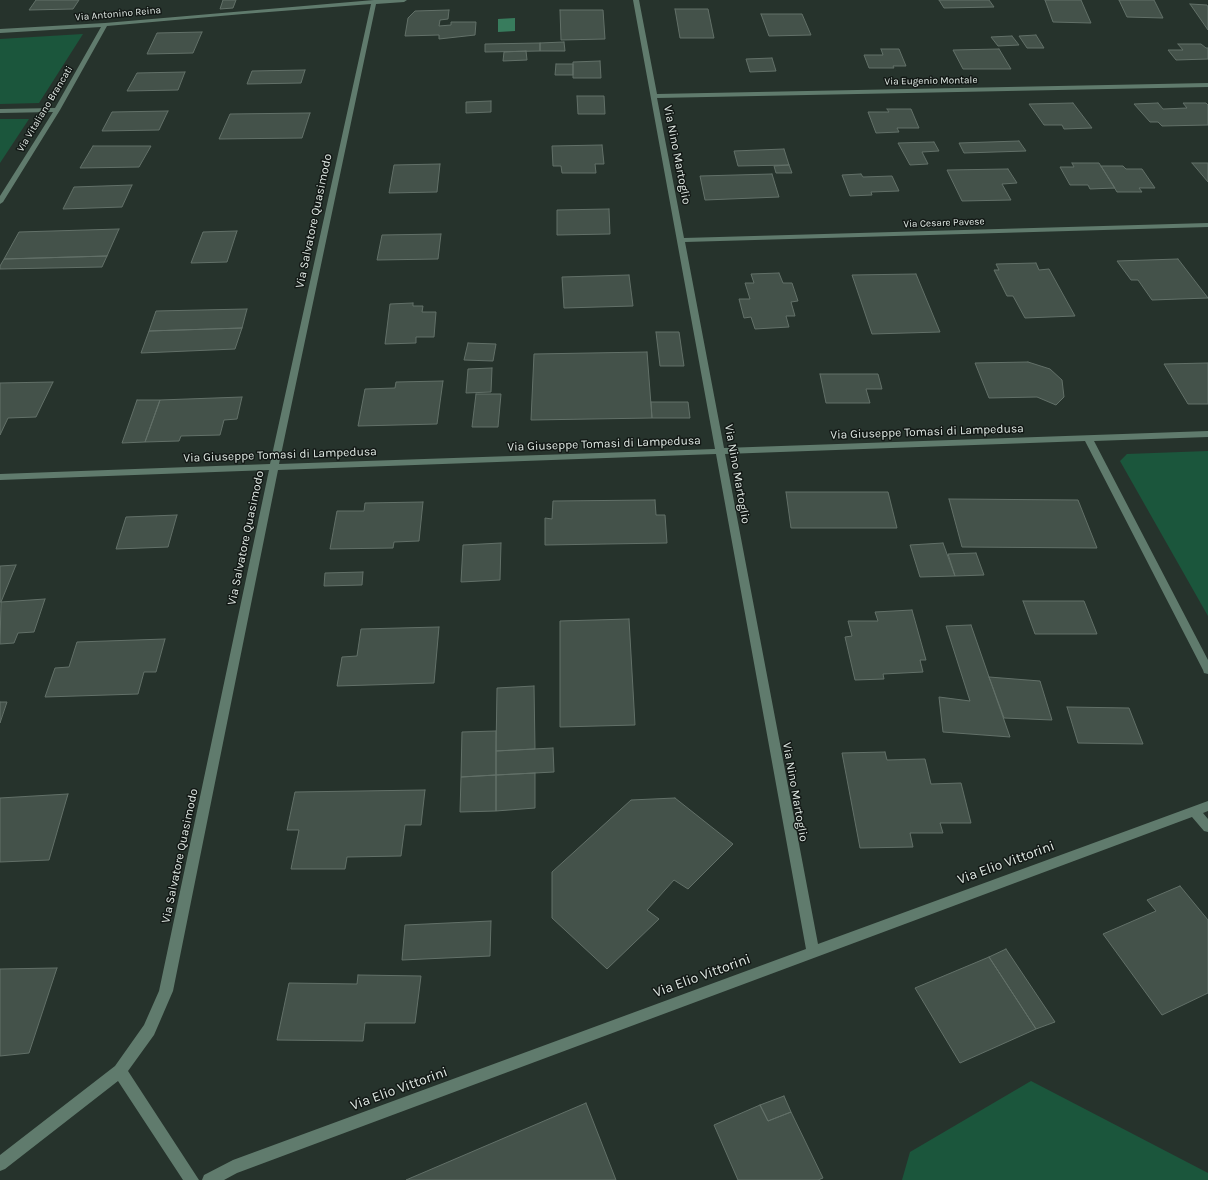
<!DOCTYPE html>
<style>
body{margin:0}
canvas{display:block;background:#26332c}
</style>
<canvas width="1208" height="1180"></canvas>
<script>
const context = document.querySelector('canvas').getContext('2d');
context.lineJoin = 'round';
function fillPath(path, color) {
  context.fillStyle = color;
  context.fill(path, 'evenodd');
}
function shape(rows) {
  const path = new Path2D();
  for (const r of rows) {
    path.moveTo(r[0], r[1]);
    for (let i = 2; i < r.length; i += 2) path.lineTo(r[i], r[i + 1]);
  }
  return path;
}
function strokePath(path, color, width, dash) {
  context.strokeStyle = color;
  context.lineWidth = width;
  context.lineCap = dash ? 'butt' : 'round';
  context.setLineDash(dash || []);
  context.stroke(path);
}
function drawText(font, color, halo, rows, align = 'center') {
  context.font = font + ' Karla,sans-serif';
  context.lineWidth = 3;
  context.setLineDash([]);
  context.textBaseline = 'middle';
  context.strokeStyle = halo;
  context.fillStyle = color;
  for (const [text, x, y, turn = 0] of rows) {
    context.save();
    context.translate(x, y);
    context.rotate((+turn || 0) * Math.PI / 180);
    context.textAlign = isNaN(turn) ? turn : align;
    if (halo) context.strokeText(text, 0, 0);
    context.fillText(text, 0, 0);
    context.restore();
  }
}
const green = shape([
 [83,34,39,103,0,104,0,39],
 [0,119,29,119,0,163],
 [1208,451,1208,616,1120,461,1127,454],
 [1031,1081,1208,1173,1208,1180,902,1180,910,1152]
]);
const water = shape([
 [515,18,515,31,498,32,498,19]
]);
const building = shape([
 [36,0,79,0,73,9,29,10,36,0],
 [223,0,236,0,233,8,220,9,223,0],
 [939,0,989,0,994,7,944,8,939,0],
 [1045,0,1081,0,1091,23,1053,22,1045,0],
 [1119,0,1154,0,1163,18,1127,17,1119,0],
 [1190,4,1207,5,1208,7,1208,30,1190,4],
 [675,9,708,9,714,38,680,38,675,9],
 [449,10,448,19,440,20,439,26,451,25,451,22,476,22,475,35,439,39,439,35,405,36,408,18,415,11,449,10],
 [560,10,603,10,605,39,561,40,560,10],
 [761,14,802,14,811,35,769,36,761,14],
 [202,32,193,53,147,54,157,33,202,32],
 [1036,35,1044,48,1027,48,1019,36,1036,35],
 [1012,36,1019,45,998,46,991,37,1012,36],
 [564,42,565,51,540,51,540,43,564,42],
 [540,43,540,51,485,52,485,44,540,43],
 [1178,44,1201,44,1206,48,1208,48,1208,59,1176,60,1168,50,1183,50,1178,44],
 [881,49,899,49,906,66,893,66,894,68,869,68,864,55,883,55,881,49],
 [999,49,1011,69,963,69,953,50,999,49],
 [526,51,527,60,503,61,504,52,526,51],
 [772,58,776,71,750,72,746,59,772,58],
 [600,61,601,78,573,78,573,62,600,61],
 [556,64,573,64,573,75,555,75,556,64],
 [305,70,301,83,247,84,252,71,305,70],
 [185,72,178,90,127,91,137,73,185,72],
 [577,96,604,96,605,114,578,114,577,96],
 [491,101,491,112,466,113,466,102,491,101],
 [1073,103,1092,128,1064,129,1062,125,1044,125,1029,104,1073,103],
 [1158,103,1163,109,1187,108,1183,103,1206,103,1208,105,1208,125,1162,126,1158,122,1150,122,1134,104,1158,103],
 [887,109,911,109,919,128,897,128,899,132,876,133,868,112,889,112,887,109],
 [168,111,159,130,102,131,112,112,168,111],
 [310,113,302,138,219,139,230,114,310,113],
 [1019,141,1026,151,964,153,959,143,1019,141],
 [934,142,939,151,922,152,928,164,910,165,898,143,934,142],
 [602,145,604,164,595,164,596,173,562,173,561,166,553,166,552,146,602,145],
 [93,146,151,146,139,167,80,168,93,146],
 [784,149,789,165,738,166,734,151,784,149],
 [1072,163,1099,163,1115,188,1090,189,1088,185,1070,185,1060,167,1074,167,1072,163],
 [1192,163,1208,163,1208,182,1192,163],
 [440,164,437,192,389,193,394,165,440,164],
 [789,165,792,173,776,173,774,166,789,165],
 [1101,166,1123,166,1126,169,1142,169,1155,188,1139,188,1142,192,1117,192,1101,166],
 [1008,169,1017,183,1002,184,1011,200,962,201,947,170,1008,169],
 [772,174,779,197,705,200,700,176,772,174],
 [861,174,863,177,892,176,899,191,871,192,872,195,850,196,842,175,861,174],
 [132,185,122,207,63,209,74,187,132,185],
 [609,209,610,234,557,235,557,210,609,209],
 [119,229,107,256,4,259,19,232,119,229],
 [237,231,227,262,191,263,203,232,237,231],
 [441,234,438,259,377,260,382,235,441,234],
 [107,256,102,267,0,269,0,266,4,259,107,256],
 [1178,259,1208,298,1152,300,1138,280,1131,280,1117,261,1178,259],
 [1036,263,1039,270,1049,269,1075,316,1025,318,1013,296,1007,296,994,270,999,270,996,264,1036,263],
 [779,273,783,283,792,283,798,301,791,302,795,316,786,316,789,327,755,329,751,317,744,318,739,299,750,299,745,283,754,283,751,274,779,273],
 [916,274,940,332,872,334,852,275,916,274],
 [629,275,633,306,564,308,562,277,629,275],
 [413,303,413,306,423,306,422,312,436,312,434,337,416,337,416,343,385,344,390,304,413,303],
 [247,309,242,328,149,331,156,311,247,309],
 [242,328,235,349,141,353,149,331,242,328],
 [656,332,679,332,684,366,660,366,656,332],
 [468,343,496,344,493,361,464,360,468,343],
 [647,352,652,418,531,420,534,354,647,352],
 [1028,362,1050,369,1062,380,1064,397,1056,405,1037,397,989,398,975,363,1028,362],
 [1208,363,1208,404,1188,404,1164,364,1208,363],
 [492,368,491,392,466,393,468,369,492,368],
 [820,374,878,374,882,389,866,389,870,403,826,403,820,374],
 [443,381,437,424,358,426,365,389,395,388,396,382,443,381],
 [53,382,36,417,8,418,0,435,0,383,53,382],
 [476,394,501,394,498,427,472,427,476,394],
 [242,397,237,419,224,420,220,435,181,436,179,441,145,442,160,400,242,397],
 [137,400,160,400,145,442,122,443,137,400],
 [651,402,688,402,690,418,652,418,651,402],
 [786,492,888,492,897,528,791,528,786,492],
 [949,499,1078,500,1097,548,962,547,949,499],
 [655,500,656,515,665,515,667,543,545,545,545,518,552,519,553,501,655,500],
 [423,502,419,541,394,542,393,548,330,549,337,511,364,511,365,503,423,502],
 [177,515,168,547,116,549,126,517,177,515],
 [501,543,500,580,461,582,463,545,501,543],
 [943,543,955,576,920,577,910,545,943,543],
 [976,553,984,575,955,576,948,554,976,553],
 [16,565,1,602,0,602,0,566,16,565],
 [363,572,362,585,324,586,325,573,363,572],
 [45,599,34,632,18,633,14,643,0,644,1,602,45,599],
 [1023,601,1084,601,1097,634,1035,634,1023,601],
 [912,610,926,660,920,660,923,672,883,674,884,679,855,680,845,637,852,636,848,621,878,621,875,612,912,610],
 [629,619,635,725,560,727,560,621,629,619],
 [971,625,989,677,1010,737,943,732,939,697,970,701,946,626,971,625],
 [439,627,434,683,337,686,342,657,357,656,361,629,439,627],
 [165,639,156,672,144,672,138,694,45,697,55,668,69,667,77,642,165,639],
 [989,677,1040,681,1052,720,1004,718,989,677],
 [534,686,535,749,496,751,497,688,534,686],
 [0,702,7,702,0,723,0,702],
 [1067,707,1129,708,1143,744,1078,743,1067,707],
 [496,731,496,775,461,777,462,732,496,731],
 [553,748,554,772,496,775,496,751,553,748],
 [885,752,887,760,925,759,931,784,961,783,971,823,940,823,943,833,910,833,913,847,860,848,842,753,885,752],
 [535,773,535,808,496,811,496,775,535,773],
 [496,775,496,811,460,812,461,777,496,775],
 [425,790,421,825,405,825,401,856,347,857,345,869,291,869,299,830,287,830,295,792,425,790],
 [68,794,49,860,0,862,0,798,68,794],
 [675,798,733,844,688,889,674,880,647,910,659,919,607,969,552,918,552,872,631,800,675,798],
 [1180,886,1208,920,1208,993,1162,1015,1103,934,1156,911,1147,900,1180,886],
 [491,921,490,956,402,960,405,925,491,921],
 [1006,949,1055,1022,1036,1029,989,957,1006,949],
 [989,957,1036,1029,960,1063,915,988,989,957],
 [57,968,29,1053,0,1056,0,969,57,968],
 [358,975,421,976,415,1023,365,1023,363,1041,277,1040,289,983,357,984,358,975],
 [784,1096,791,1112,768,1121,760,1105,784,1096],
 [586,1103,616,1180,406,1180,586,1103],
 [760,1105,768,1121,791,1112,823,1178,818,1180,738,1180,714,1125,760,1105]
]);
const minor = shape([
 [374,0,407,0,404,2,376,4,279,464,715,449,633,0,639,0,657,94,1208,83,1208,87,657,98,684,238,1208,223,1208,227,685,242,724,448,1208,431,1208,437,1094,441,1208,660,1208,674,1204,673,1203,670,1085,441,725,454,818,944,1208,801,1208,811,1203,813,1208,819,1208,832,1204,831,1192,817,237,1173,224,1180,202,1180,204,1175,233,1160,806,949,716,454,278,470,173,991,154,1035,128,1071,199,1180,183,1180,118,1081,5,1169,0,1171,0,1155,115,1066,144,1025,159,991,269,470,0,480,0,474,270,464,371,4,243,14,107,26,60,110,3,202,0,204,0,196,53,112,0,113,0,109,55,108,101,27,0,33,0,29,105,23,374,0]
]);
const farStreetnames = [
 ["Via Antonino Reina",118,14,-5],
 ["Via Eugenio Montale",931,81,-1],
 ["Via Vitaliano Brancati",45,109,-59],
 ["Via Cesare Pavese",944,223,-2]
];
const streetNames = [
 ["Via Nino Martoglio",677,155,79],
 ["Via Salvatore Quasimodo",314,221,-78],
 ["Via Giuseppe Tomasi di Lampedusa",927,432,-2],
 ["Via Giuseppe Tomasi di Lampedusa",604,444,-2],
 ["Via Giuseppe Tomasi di Lampedusa",280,455,-2],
 ["Via Nino Martoglio",737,474,80],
 ["Via Salvatore Quasimodo",246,538,-78],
 ["Via Nino Martoglio",795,792,80],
 ["Via Salvatore Quasimodo",180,856,-78]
];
const nearStreetnames = [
 ["Via Elio Vittorini",1006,863,-20],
 ["Via Elio Vittorini",702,976,-20],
 ["Via Elio Vittorini",399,1089,-20]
];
fillPath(green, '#1b563c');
fillPath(water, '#387c5d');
fillPath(building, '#44524a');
strokePath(building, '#627068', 1);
fillPath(minor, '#607b6d');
drawText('10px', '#e0e9e4', '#131916', farStreetnames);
drawText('12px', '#e0e9e4', '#131916', streetNames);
drawText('14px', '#e0e9e4', '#131916', nearStreetnames);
</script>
